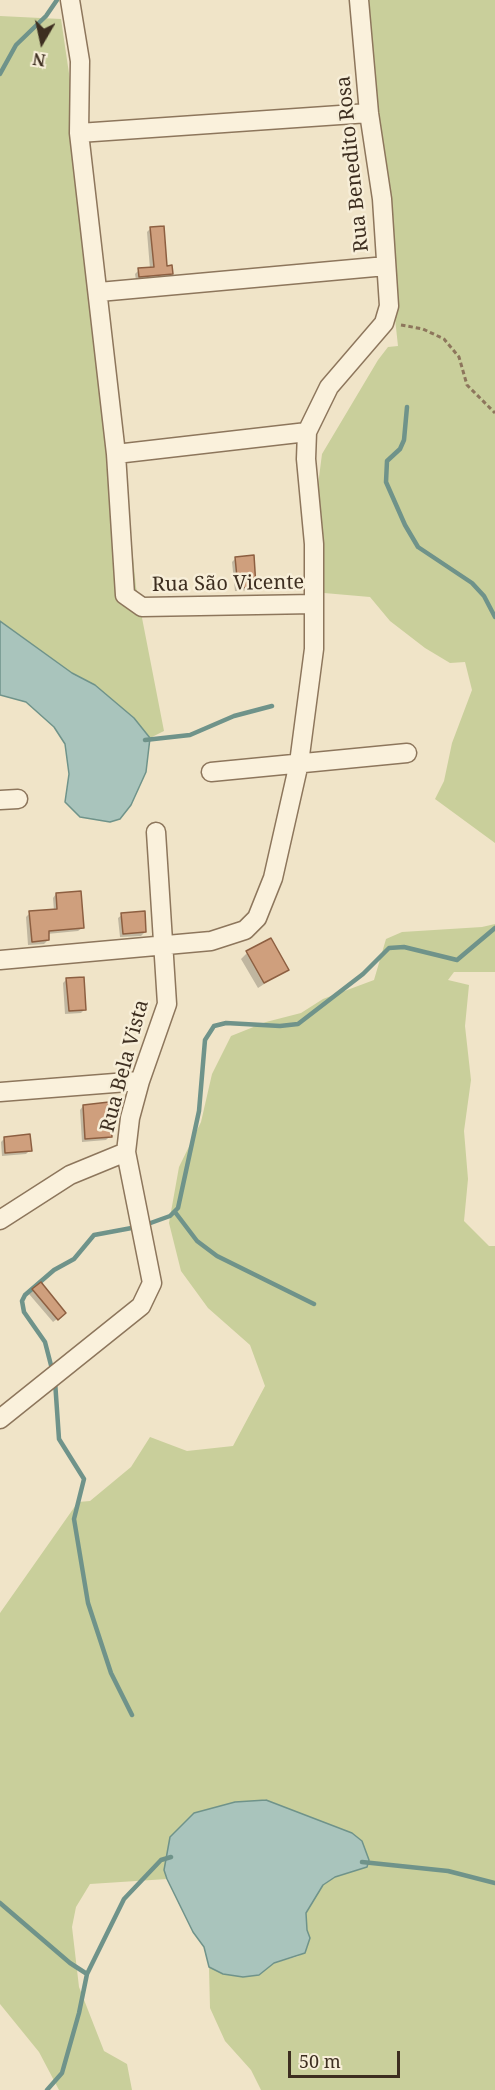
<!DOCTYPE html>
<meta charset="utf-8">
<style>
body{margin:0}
#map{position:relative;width:495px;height:2090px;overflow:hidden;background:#f0e4c8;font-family:"Noto Serif",serif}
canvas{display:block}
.north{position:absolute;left:12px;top:12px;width:60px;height:60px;-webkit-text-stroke:4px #f7eed8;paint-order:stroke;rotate:189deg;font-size:16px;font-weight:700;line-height:24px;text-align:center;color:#3d2e20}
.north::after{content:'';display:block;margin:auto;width:21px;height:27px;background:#3d2e20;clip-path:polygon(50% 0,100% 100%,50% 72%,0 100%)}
.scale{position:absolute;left:288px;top:2051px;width:112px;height:27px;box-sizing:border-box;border:3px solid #3d2e20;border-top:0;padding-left:8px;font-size:18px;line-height:21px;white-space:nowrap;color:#3d2e20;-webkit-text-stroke:4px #f7eed8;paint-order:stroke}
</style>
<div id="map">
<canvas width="495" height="2090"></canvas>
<div class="north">N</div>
<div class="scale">50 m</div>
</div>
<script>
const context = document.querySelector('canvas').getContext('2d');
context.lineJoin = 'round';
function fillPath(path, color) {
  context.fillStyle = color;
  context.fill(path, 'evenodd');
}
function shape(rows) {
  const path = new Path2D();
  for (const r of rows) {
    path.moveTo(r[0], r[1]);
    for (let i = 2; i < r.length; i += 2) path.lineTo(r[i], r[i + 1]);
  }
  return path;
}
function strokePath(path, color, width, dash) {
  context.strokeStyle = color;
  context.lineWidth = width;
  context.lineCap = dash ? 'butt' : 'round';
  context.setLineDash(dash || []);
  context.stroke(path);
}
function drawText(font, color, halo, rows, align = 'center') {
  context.font = font + ' "Noto Serif",serif';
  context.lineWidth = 5;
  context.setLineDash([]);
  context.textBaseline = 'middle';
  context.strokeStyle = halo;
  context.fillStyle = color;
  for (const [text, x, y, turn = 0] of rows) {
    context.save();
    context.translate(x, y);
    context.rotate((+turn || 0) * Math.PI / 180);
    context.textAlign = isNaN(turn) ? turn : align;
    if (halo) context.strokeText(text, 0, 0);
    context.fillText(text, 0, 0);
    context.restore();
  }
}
const green = shape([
 [367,0,495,0,495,843,435,799,444,781,452,743,472,690,465,662,450,663,425,648,390,621,370,597,324,593,318,561,321,546,318,485,322,454,378,360,388,347,398,346,367,60],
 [0,16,61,19,117,400,136,587,164,731,150,738,134,718,95,685,72,673,0,621],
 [495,924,495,972,454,972,448,980,469,985,465,1026,471,1080,464,1131,468,1179,464,1221,489,1246,495,1246,495,2090,261,2090,251,2070,225,2041,210,2008,209,1967,223,1974,243,1977,259,1975,274,1963,299,1956,310,1938,307,1930,306,1913,323,1885,335,1877,367,1867,352,1833,321,1823,170,1837,164,1870,167,1879,90,1884,76,1907,72,1927,79,1987,104,2051,127,2064,132,2090,59,2090,39,2052,0,2004,0,1613,78,1502,90,1501,131,1467,150,1437,187,1451,233,1446,265,1386,250,1345,208,1308,181,1271,169,1223,179,1167,201,1122,212,1074,231,1036,266,1022,301,1013,323,999,374,980,386,939,402,932,482,927]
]);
const water = shape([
 [0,621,72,673,95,685,134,718,150,738,146,772,131,805,120,819,110,822,80,817,65,802,69,774,65,744,54,727,26,702,0,695,0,621],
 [266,1800,352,1833,362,1841,369,1860,367,1867,335,1877,323,1885,306,1913,307,1930,310,1938,305,1953,274,1963,259,1975,243,1977,223,1974,209,1967,204,1947,193,1932,167,1879,164,1870,170,1837,194,1813,235,1802,266,1800]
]);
const shadow = shape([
 [151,228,166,267,171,273,168,277,136,280,135,274,139,270,150,269,147,232],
 [236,558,255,586,251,590,235,591,232,562],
 [56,894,82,928,78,931,47,934,48,940,44,944,28,945,26,917,30,913,54,911,53,898],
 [122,915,145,932,141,936,120,937,118,918],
 [247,953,287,969,258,988,241,959],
 [67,979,85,1009,81,1013,65,1014,63,983],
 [83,1106,110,1136,106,1140,82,1142,80,1110],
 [5,1138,30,1150,26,1154,2,1156,1,1142],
 [40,1284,61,1316,53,1322,29,1294]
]);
const stream = shape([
 [0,74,16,45,46,16,57,0],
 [407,407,404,440,400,449,387,461,386,482,405,525,418,547,472,583,484,596,495,617],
 [145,740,190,735,234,716,272,706],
 [175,1212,197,1241,217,1256,314,1304],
 [145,1225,170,1216,178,1208,199,1111,205,1040,214,1026,226,1023,280,1026,298,1024,363,974,389,948,404,947,457,960,495,928],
 [53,1373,45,1342,24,1312,22,1301,25,1295,54,1270,74,1259,94,1235,137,1227],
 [55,1381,59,1439,84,1479,74,1519,88,1603,111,1673,132,1715],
 [362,1862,448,1871,495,1883],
 [0,1903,70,1963,87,1974],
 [47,2090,62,2073,79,2013,87,1974,124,1899,161,1860,171,1857]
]);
const building = shape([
 [164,226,167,266,172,265,173,274,139,277,138,268,154,267,150,227,164,226],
 [254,555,256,587,238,588,235,557,254,555],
 [81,891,84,928,49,931,49,940,32,942,29,911,57,909,56,893,81,891],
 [145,911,146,932,123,934,121,913,145,911],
 [271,938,289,970,264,983,246,951,271,938],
 [84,977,86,1010,69,1011,66,978,84,977],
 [109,1102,112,1137,85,1139,83,1105,109,1102],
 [30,1134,32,1151,5,1153,4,1137,30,1134],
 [41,1282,66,1313,58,1320,32,1289,41,1282]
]);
const path = shape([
 [401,325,423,329,444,339,459,357,467,385,495,413]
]);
const street = shape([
 [70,0,80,61,79,133,116,454,125,595,142,607,314,604],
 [79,133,369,113],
 [99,292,386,266],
 [116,454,307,432],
 [211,772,407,753],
 [0,800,18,799],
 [0,960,211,941,245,930,257,918,273,878,299,763,314,649,314,544,306,459,307,432,329,387,384,323,389,306,382,199,369,113,359,0],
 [0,1092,140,1081],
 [0,1220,70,1175,126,1152],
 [0,1419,141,1306,152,1283,126,1152,130,1118,140,1081,167,1004,156,832]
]);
const streetNames = [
 ["Rua Benedito Rosa",353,164,-96],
 ["Rua São Vicente",228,584,-1],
 ["Rua Bela Vista",125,1066,-75]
];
fillPath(green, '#c9cf9b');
fillPath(water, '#a9c4bc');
strokePath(water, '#6f938a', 1.5);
fillPath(shadow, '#0003');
strokePath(stream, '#6f938a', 4.5);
fillPath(building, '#cf9f7d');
strokePath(building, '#8d5f41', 1.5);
strokePath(street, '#8d765c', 21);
strokePath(path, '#8d765c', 3, [4.5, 3]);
strokePath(street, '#faf1dc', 18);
drawText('20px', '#3d2e20', '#f7eed8', streetNames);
</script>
